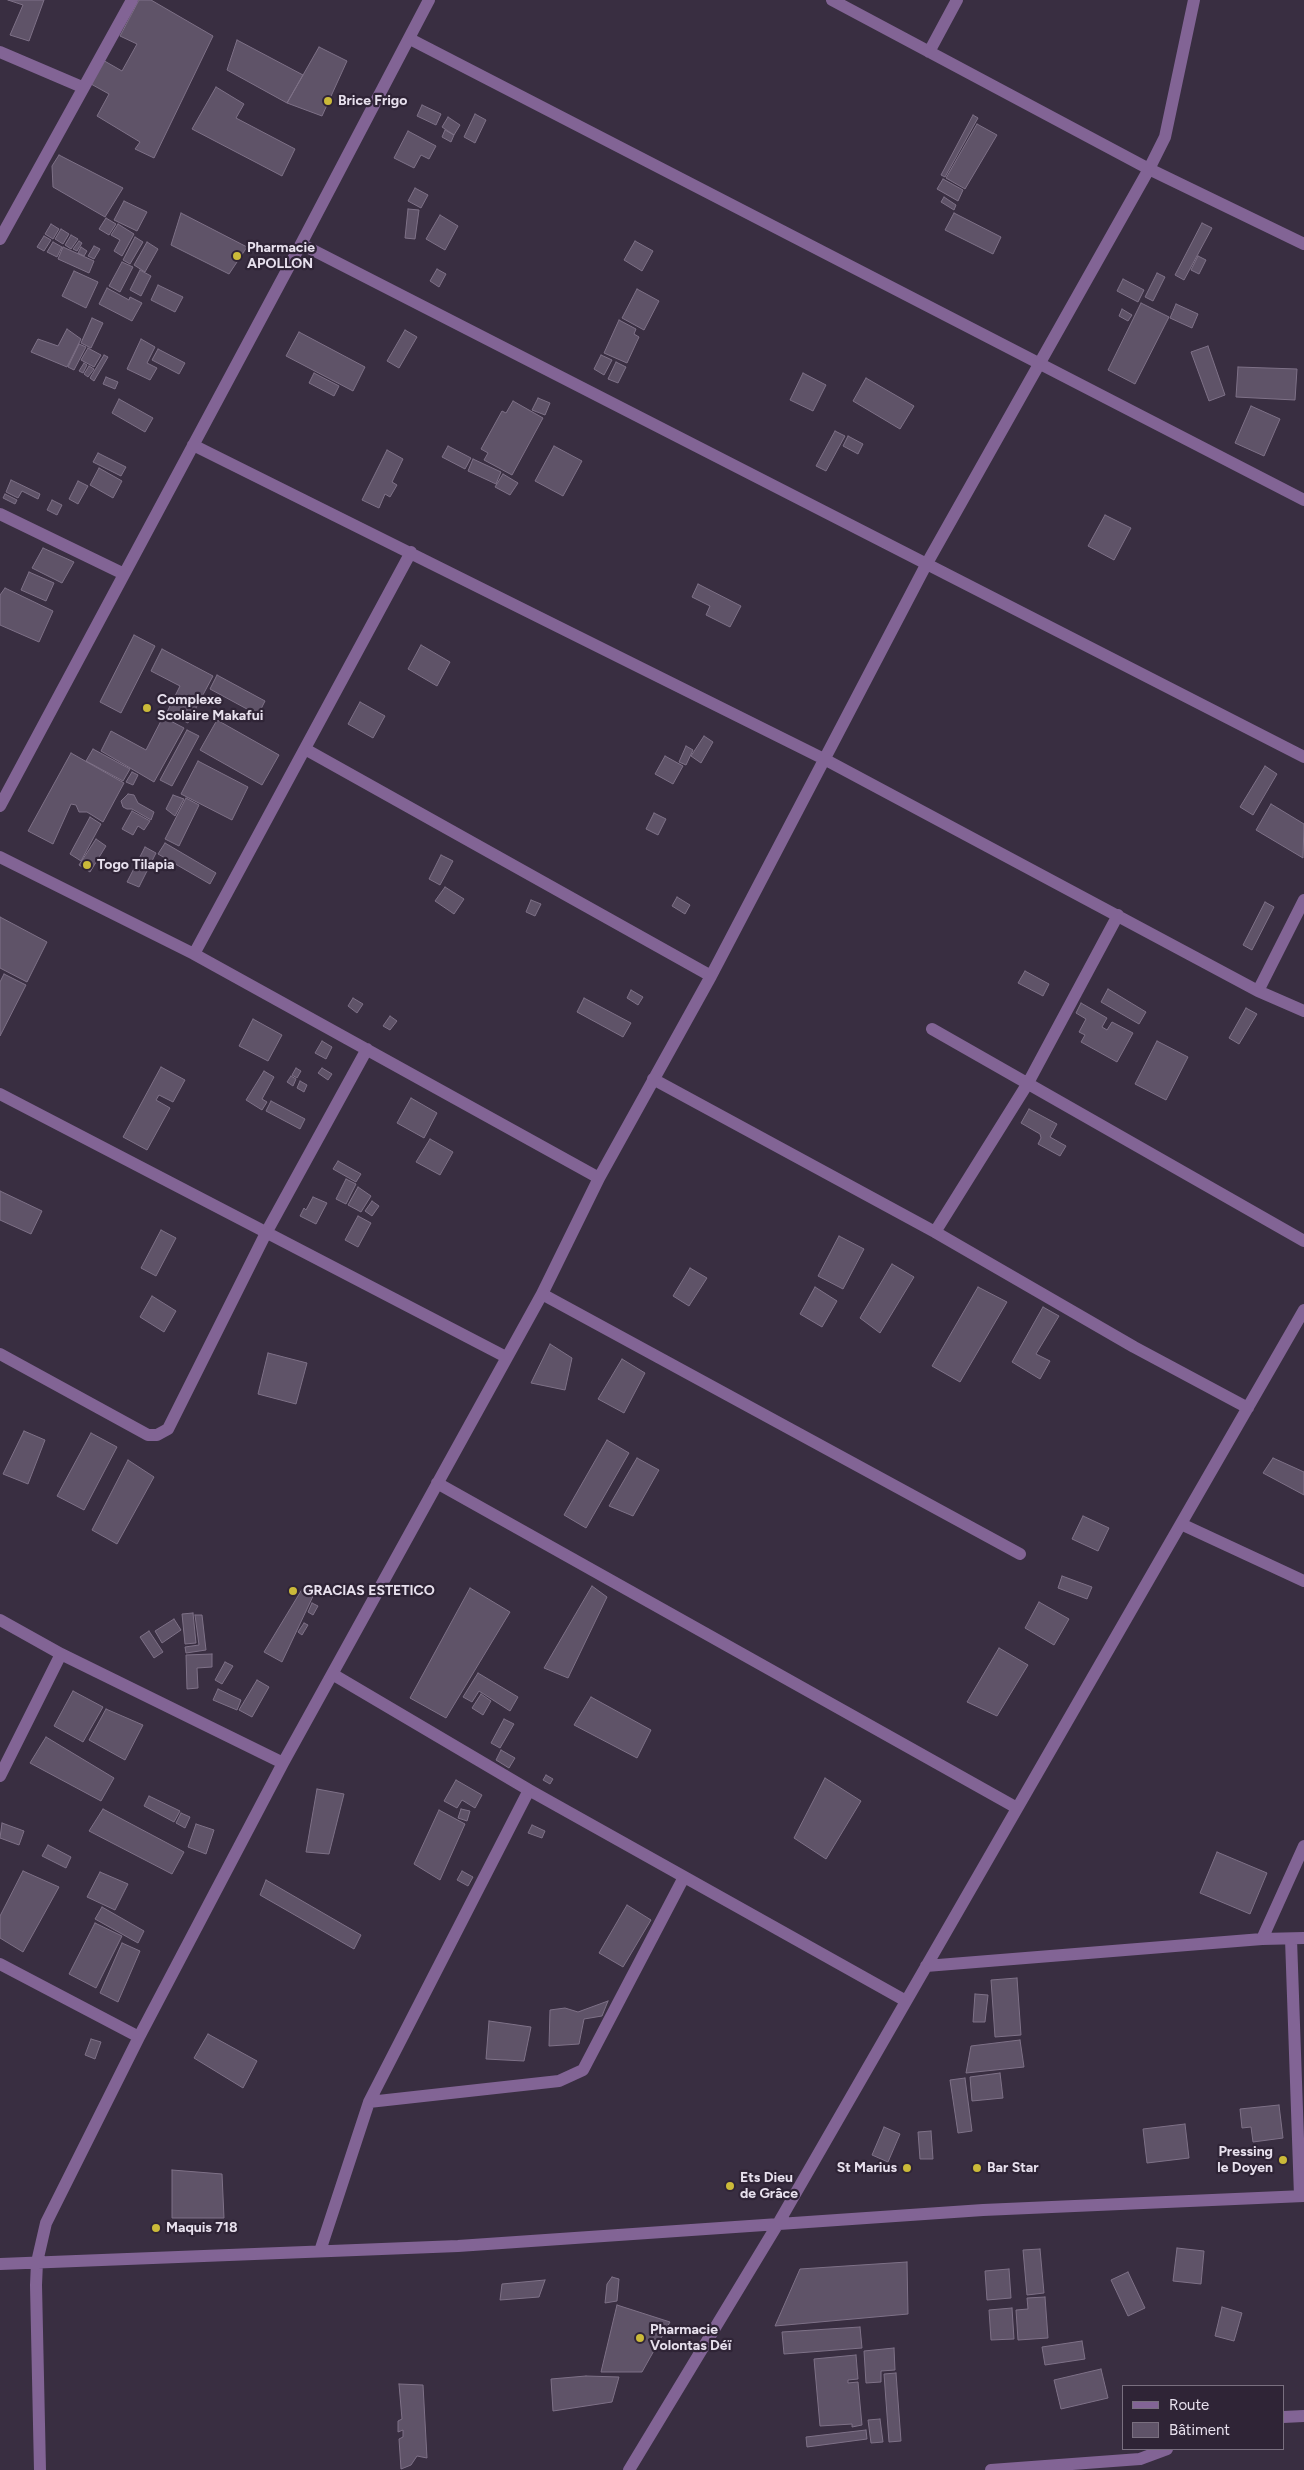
<!DOCTYPE html>
<meta charset="utf-8">
<style>
body{margin:0}
#map{position:relative;width:1304px;height:2470px;overflow:hidden;background:#392e41;font-family:Figtree,sans-serif}
canvas{display:block}
.legend{position:absolute;left:1122px;top:2385px;width:162px;height:65px;box-sizing:border-box;background:#2f2436;border:1px solid #796f7f;margin:0;padding:6px 9px;list-style:none;font-size:15px;color:#e7e0ed}
.legend li{display:flex;align-items:center;gap:10px;height:25px}
.legend b{width:25px;border:1px solid #796f7f}
</style>
<div id="map">
<canvas width="1304" height="2470"></canvas>
<ul class="legend">
<li><b style="height:6px;background:#826495"></b>Route</li>
<li><b style="height:14px;background:#5f5368"></b>Bâtiment</li>
</ul>
</div>
<script>
const context = document.querySelector('canvas').getContext('2d');
context.lineJoin = 'round';
function fillPath(path, color) {
  context.fillStyle = color;
  context.fill(path, 'evenodd');
}
function shape(rows) {
  const path = new Path2D();
  for (const r of rows) {
    path.moveTo(r[0], r[1]);
    for (let i = 2; i < r.length; i += 2) path.lineTo(r[i], r[i + 1]);
  }
  return path;
}
function strokePath(path, color, width, dash) {
  context.strokeStyle = color;
  context.lineWidth = width;
  context.lineCap = dash ? 'butt' : 'round';
  context.setLineDash(dash || []);
  context.stroke(path);
}
function drawText(font, color, halo, rows, align = 'center') {
  context.font = font + ' Figtree,sans-serif';
  context.lineWidth = 4.5;
  context.setLineDash([]);
  context.textBaseline = 'middle';
  context.strokeStyle = halo;
  context.fillStyle = color;
  for (const [text, x, y, turn = 0] of rows) {
    context.save();
    context.translate(x, y);
    context.rotate((+turn || 0) * Math.PI / 180);
    context.textAlign = isNaN(turn) ? turn : align;
    if (halo) context.strokeText(text, 0, 0);
    context.fillText(text, 0, 0);
    context.restore();
  }
}
const building = shape([
 [8,0,44,0,29,41,10,35,23,5,8,0],
 [139,0,151,0,213,36,154,158,135,149,140,142,97,116,109,94,91,84,101,59,122,71,137,44,120,36,139,0],
 [237,40,303,75,287,103,227,70,237,40],
 [319,47,347,61,322,116,287,103,319,47],
 [216,87,244,104,236,118,295,149,282,176,192,129,216,87],
 [422,105,441,114,436,125,417,116,422,105],
 [475,114,486,120,475,143,464,137,475,114],
 [973,115,978,118,945,177,941,175,973,115],
 [448,117,460,125,454,135,442,127,448,117],
 [977,124,997,135,965,189,946,178,977,124],
 [445,130,454,135,451,142,442,137,445,130],
 [408,131,436,146,429,159,421,155,414,168,394,158,408,131],
 [59,155,123,188,105,217,53,187,52,166,59,155],
 [943,179,963,190,958,201,937,189,943,179],
 [415,188,428,195,421,208,408,201,415,188],
 [944,197,956,205,954,210,941,202,944,197],
 [124,201,147,212,137,231,114,220,124,201],
 [408,209,419,210,415,239,405,238,408,209],
 [181,213,247,247,229,274,171,245,181,213],
 [954,213,1001,237,993,254,945,230,954,213],
 [440,215,458,226,445,250,426,239,440,215],
 [106,218,116,224,109,235,99,229,106,218],
 [1202,223,1212,228,1184,280,1175,275,1202,223],
 [51,224,59,229,53,239,45,234,51,224],
 [118,224,134,234,122,256,114,251,120,240,111,235,118,224],
 [61,229,69,234,63,244,55,239,61,229],
 [71,235,78,239,71,249,65,245,71,235],
 [44,236,51,240,44,251,37,247,44,236],
 [135,237,143,242,130,264,123,260,135,237],
 [79,241,82,243,77,251,73,249,79,241],
 [635,241,653,251,642,271,624,260,635,241],
 [53,242,62,247,57,257,47,252,53,242],
 [147,242,158,249,145,272,134,265,147,242],
 [94,246,100,249,94,259,88,256,94,246],
 [63,247,94,261,89,273,58,259,63,247],
 [81,247,87,251,84,256,78,253,81,247],
 [1198,256,1206,260,1199,274,1191,270,1198,256],
 [122,262,133,267,120,292,109,286,122,262],
 [437,269,446,274,439,287,430,281,437,269],
 [140,270,151,276,141,296,130,290,140,270],
 [74,271,98,282,86,308,62,296,74,271],
 [1157,273,1165,277,1153,301,1145,297,1157,273],
 [1123,279,1144,290,1138,302,1117,291,1123,279],
 [158,285,183,297,175,312,151,300,158,285],
 [107,288,129,300,130,297,142,303,132,321,99,304,107,288],
 [637,289,659,301,644,330,622,318,637,289],
 [1141,303,1169,317,1135,384,1108,370,1141,303],
 [1176,304,1198,314,1192,328,1170,318,1176,304],
 [1122,309,1132,315,1128,321,1119,316,1122,309],
 [92,318,103,323,91,348,81,343,92,318],
 [619,320,636,329,634,334,639,337,627,363,604,353,619,320],
 [67,329,81,339,67,367,31,352,38,339,58,346,67,329],
 [405,330,417,337,399,368,387,361,405,330],
 [299,332,365,367,353,391,286,356,299,332],
 [141,339,155,347,147,363,157,368,150,380,127,369,141,339],
 [79,344,86,347,74,370,68,367,79,344],
 [1208,346,1225,395,1209,401,1191,352,1208,346],
 [88,348,101,355,94,367,81,360,88,348],
 [158,349,185,363,179,374,152,360,158,349],
 [104,355,108,357,94,381,90,378,104,355],
 [601,355,612,360,604,375,594,369,601,355],
 [616,362,626,367,618,383,608,379,616,362],
 [84,363,87,365,83,373,79,371,84,363],
 [89,366,94,369,88,377,84,374,89,366],
 [1238,367,1297,369,1295,400,1236,397,1238,367],
 [314,373,339,386,334,396,309,383,314,373],
 [803,373,826,385,813,411,790,400,803,373],
 [106,377,118,382,115,389,103,384,106,377],
 [866,378,914,406,900,429,853,401,866,378],
 [538,398,550,403,545,415,532,410,538,398],
 [119,399,153,418,145,432,112,413,119,399],
 [513,401,543,418,512,475,484,460,488,453,481,449,502,411,506,413,513,401],
 [1251,406,1280,419,1264,456,1235,443,1251,406],
 [835,431,845,436,826,471,816,466,835,431],
 [848,436,863,444,858,454,843,446,848,436],
 [448,446,471,458,465,469,442,457,448,446],
 [554,446,582,461,563,496,535,481,554,446],
 [387,450,403,459,392,482,397,485,390,497,385,494,379,508,362,500,387,450],
 [98,453,126,467,121,476,93,462,98,453],
 [473,459,501,472,496,484,468,471,473,459],
 [99,468,122,481,113,498,90,485,99,468],
 [503,474,518,483,510,495,495,487,503,474],
 [11,480,40,494,38,499,22,491,18,498,6,492,11,480],
 [78,481,88,486,78,504,69,499,78,481],
 [5,494,17,500,15,504,3,498,5,494],
 [52,500,62,505,57,515,47,510,52,500],
 [1105,515,1131,528,1114,560,1088,546,1105,515],
 [43,548,74,562,62,583,32,568,43,548],
 [29,572,54,583,46,601,21,590,29,572],
 [698,584,741,606,730,627,706,615,710,606,692,597,698,584],
 [5,588,53,611,39,642,0,625,0,595,5,588],
 [134,635,155,646,121,713,100,702,134,635],
 [421,645,450,662,437,686,408,669,421,645],
 [162,649,213,676,188,723,167,712,180,686,151,671,162,649],
 [217,675,265,701,258,715,210,689,217,675],
 [360,702,385,716,373,738,348,724,360,702],
 [163,717,184,728,154,782,101,751,111,731,146,750,163,717],
 [217,720,279,755,262,785,200,750,217,720],
 [187,730,199,736,172,786,160,780,187,730],
 [704,736,713,742,701,763,691,756,704,736],
 [686,746,693,750,686,765,679,762,686,746],
 [93,749,130,769,123,781,86,761,93,749],
 [71,753,124,783,103,822,87,812,79,812,76,805,71,804,53,844,28,831,71,753],
 [665,756,683,766,673,784,655,774,665,756],
 [198,761,248,787,232,820,181,794,198,761],
 [1265,766,1277,774,1253,815,1240,807,1265,766],
 [132,772,138,775,133,785,126,782,132,772],
 [128,794,134,795,138,803,154,812,151,820,132,809,127,809,123,807,121,801,128,794],
 [173,795,184,799,175,816,166,809,173,795],
 [186,798,199,805,179,846,165,839,186,798],
 [1271,804,1304,824,1303,858,1256,830,1271,804],
 [132,811,150,821,144,830,138,826,133,835,122,829,132,811],
 [654,813,666,819,658,835,646,829,654,813],
 [90,817,101,824,81,861,70,854,90,817],
 [96,839,106,846,90,872,79,865,96,839],
 [165,843,216,873,210,884,158,854,165,843],
 [145,847,156,853,139,887,127,882,145,847],
 [441,855,453,861,440,885,429,879,441,855],
 [445,887,464,899,454,914,435,901,445,887],
 [677,897,690,905,685,914,672,906,677,897],
 [531,900,541,904,535,916,526,912,531,900],
 [1265,902,1274,907,1252,950,1243,945,1265,902],
 [0,917,47,942,27,982,0,968,0,917],
 [1025,971,1049,984,1043,996,1018,983,1025,971],
 [4,974,26,985,0,1036,0,982,4,974],
 [1108,989,1146,1012,1139,1024,1101,1002,1108,989],
 [631,990,643,997,638,1005,627,998,631,990],
 [353,998,363,1004,357,1013,348,1006,353,998],
 [584,998,631,1023,623,1037,577,1012,584,998],
 [1081,1003,1107,1018,1102,1027,1107,1030,1112,1022,1133,1033,1117,1062,1081,1042,1085,1035,1079,1032,1086,1019,1076,1013,1081,1003],
 [1246,1008,1257,1014,1239,1044,1229,1038,1246,1008],
 [390,1016,397,1021,390,1030,383,1026,390,1016],
 [253,1019,282,1035,268,1061,239,1046,253,1019],
 [322,1041,332,1047,326,1059,315,1053,322,1041],
 [1157,1041,1188,1057,1166,1100,1135,1084,1157,1041],
 [161,1067,185,1080,173,1102,159,1095,156,1100,170,1108,147,1150,123,1137,161,1067],
 [296,1068,301,1071,297,1078,292,1075,296,1068],
 [322,1068,332,1074,328,1080,318,1073,322,1068],
 [264,1071,274,1077,262,1099,267,1102,262,1110,246,1100,264,1071],
 [291,1076,296,1079,293,1086,287,1082,291,1076],
 [300,1081,307,1085,304,1092,297,1088,300,1081],
 [411,1098,437,1113,424,1138,397,1123,411,1098],
 [271,1101,305,1119,300,1129,266,1111,271,1101],
 [1029,1109,1057,1124,1050,1137,1066,1146,1060,1156,1038,1144,1041,1138,1040,1134,1021,1123,1029,1109],
 [430,1139,453,1152,440,1175,416,1162,430,1139],
 [338,1161,361,1174,356,1182,333,1169,338,1161],
 [346,1179,356,1184,346,1204,336,1199,346,1179],
 [358,1187,371,1196,361,1212,348,1205,358,1187],
 [0,1191,42,1211,31,1234,0,1220,0,1191],
 [313,1197,327,1203,316,1224,300,1216,304,1208,306,1210,313,1197],
 [372,1201,379,1206,372,1216,365,1211,372,1201],
 [358,1216,371,1223,358,1247,345,1240,358,1216],
 [161,1230,176,1238,156,1276,141,1268,161,1230],
 [839,1236,864,1249,843,1289,818,1276,839,1236],
 [892,1264,914,1277,880,1333,860,1318,892,1264],
 [690,1268,707,1278,689,1306,673,1296,690,1268],
 [815,1287,837,1301,822,1327,800,1314,815,1287],
 [978,1287,1007,1302,960,1382,932,1366,978,1287],
 [152,1296,176,1311,164,1332,140,1317,152,1296],
 [1043,1307,1059,1316,1036,1354,1050,1361,1040,1379,1012,1362,1043,1307],
 [550,1344,572,1358,565,1390,531,1383,550,1344],
 [268,1353,307,1363,296,1404,258,1394,268,1353],
 [622,1359,645,1373,624,1413,598,1399,622,1359],
 [24,1431,45,1440,28,1484,3,1474,24,1431],
 [91,1433,117,1447,84,1510,57,1496,91,1433],
 [607,1440,629,1453,586,1528,564,1515,607,1440],
 [637,1458,659,1470,633,1516,609,1506,637,1458],
 [1273,1458,1304,1472,1304,1495,1263,1473,1273,1458],
 [128,1460,154,1477,117,1544,92,1530,128,1460],
 [1083,1516,1109,1528,1098,1551,1072,1539,1083,1516],
 [1062,1576,1092,1587,1087,1599,1058,1588,1062,1576],
 [304,1586,315,1592,282,1662,264,1652,304,1586],
 [592,1586,607,1597,568,1678,544,1668,592,1586],
 [470,1588,510,1612,446,1718,410,1698,470,1588],
 [1039,1602,1069,1619,1054,1645,1025,1628,1039,1602],
 [312,1603,318,1606,313,1615,308,1612,312,1603],
 [193,1613,196,1643,185,1644,182,1614,193,1613],
 [195,1615,202,1615,206,1650,186,1653,185,1647,199,1645,195,1615],
 [174,1619,181,1630,162,1643,155,1631,174,1619],
 [304,1623,308,1625,302,1635,298,1632,304,1623],
 [149,1631,163,1652,154,1658,140,1637,149,1631],
 [999,1648,1028,1665,997,1716,967,1702,999,1648],
 [212,1654,212,1667,197,1668,198,1688,187,1689,186,1655,212,1654],
 [225,1662,233,1666,222,1684,215,1680,225,1662],
 [478,1673,518,1697,510,1711,479,1691,472,1702,463,1697,478,1673],
 [257,1680,269,1687,252,1717,239,1710,257,1680],
 [218,1689,241,1700,237,1710,213,1700,218,1689],
 [73,1691,103,1707,83,1742,54,1726,73,1691],
 [481,1694,491,1701,483,1715,472,1708,481,1694],
 [591,1697,651,1730,637,1758,574,1725,591,1697],
 [106,1709,143,1725,125,1760,89,1740,106,1709],
 [504,1719,514,1724,500,1748,491,1743,504,1719],
 [46,1737,114,1778,101,1801,30,1763,46,1737],
 [501,1750,515,1758,509,1768,496,1760,501,1750],
 [546,1775,553,1779,550,1784,543,1780,546,1775],
 [825,1778,861,1801,826,1859,794,1838,825,1778],
 [456,1780,482,1795,475,1808,462,1800,457,1808,444,1801,456,1780],
 [317,1789,344,1794,329,1854,306,1852,317,1789],
 [149,1796,180,1811,174,1822,144,1806,149,1796],
 [103,1809,184,1852,172,1874,89,1831,103,1809],
 [461,1809,470,1811,467,1821,458,1818,461,1809],
 [439,1810,465,1824,440,1880,414,1864,439,1810],
 [181,1813,190,1817,185,1828,176,1823,181,1813],
 [2,1823,24,1831,19,1845,0,1838,2,1823],
 [196,1824,214,1830,206,1854,188,1847,196,1824],
 [532,1825,545,1831,542,1838,528,1833,532,1825],
 [48,1845,71,1857,66,1868,42,1856,48,1845],
 [1217,1852,1267,1873,1250,1914,1200,1893,1217,1852],
 [23,1871,59,1887,23,1952,0,1938,0,1916,23,1871],
 [462,1871,473,1877,468,1886,457,1880,462,1871],
 [100,1872,128,1884,115,1910,87,1897,100,1872],
 [266,1880,361,1935,354,1949,260,1895,266,1880],
 [627,1905,651,1920,623,1967,599,1953,627,1905],
 [102,1907,144,1931,138,1943,95,1919,102,1907],
 [95,1923,122,1936,96,1988,69,1974,95,1923],
 [122,1943,140,1951,118,2002,100,1993,122,1943],
 [1017,1978,1021,2035,995,2037,991,1980,1017,1978],
 [975,1994,988,1995,985,2022,973,2022,975,1994],
 [608,2001,602,2016,584,2019,579,2044,549,2046,550,2010,565,2008,578,2012,608,2001],
 [489,2021,531,2027,524,2061,486,2059,489,2021],
 [208,2034,257,2061,243,2088,194,2058,208,2034],
 [91,2039,101,2042,95,2059,85,2055,91,2039],
 [1020,2040,1024,2067,966,2073,971,2046,1020,2040],
 [1000,2073,1003,2098,972,2101,970,2077,1000,2073],
 [965,2078,972,2131,958,2133,950,2080,965,2078],
 [1279,2105,1283,2138,1253,2142,1251,2127,1242,2128,1240,2109,1279,2105],
 [1185,2124,1189,2158,1147,2163,1143,2129,1185,2124],
 [884,2127,900,2134,888,2162,872,2155,884,2127],
 [931,2131,933,2159,920,2159,918,2132,931,2131],
 [172,2170,222,2174,224,2218,172,2218,172,2170],
 [1177,2248,1204,2251,1201,2284,1173,2281,1177,2248],
 [1040,2249,1044,2293,1027,2295,1023,2250,1040,2249],
 [907,2262,908,2314,775,2326,800,2269,907,2262],
 [1009,2269,1011,2298,987,2300,985,2271,1009,2269],
 [1128,2272,1145,2308,1128,2316,1111,2280,1128,2272],
 [612,2277,619,2279,617,2301,605,2303,607,2284,612,2277],
 [545,2280,539,2297,500,2300,502,2284,545,2280],
 [1045,2297,1048,2338,1018,2340,1016,2310,1028,2309,1027,2298,1045,2297],
 [617,2305,670,2322,642,2372,601,2372,617,2305],
 [1222,2307,1242,2313,1234,2341,1215,2336,1222,2307],
 [1012,2308,1014,2339,991,2340,989,2310,1012,2308],
 [860,2327,862,2348,784,2354,782,2332,860,2327],
 [1082,2341,1085,2359,1045,2365,1042,2347,1082,2341],
 [894,2348,895,2370,881,2371,881,2382,866,2383,864,2351,894,2348],
 [856,2355,858,2379,848,2380,848,2383,858,2382,862,2425,852,2427,852,2424,820,2426,814,2359,856,2355],
 [1101,2369,1108,2398,1061,2409,1054,2380,1101,2369],
 [896,2373,901,2441,889,2442,884,2374,896,2373],
 [586,2376,619,2377,612,2402,553,2411,551,2379,586,2376],
 [399,2384,423,2385,427,2458,417,2456,411,2465,401,2469,399,2439,403,2437,403,2430,398,2432,398,2421,402,2419,399,2384],
 [880,2419,883,2442,871,2443,868,2420,880,2419],
 [866,2430,867,2439,807,2447,806,2437,866,2430]
]);
const minor = shape([
 [832,0,1149,169,1304,244],
 [410,39,1304,500],
 [0,52,82,87],
 [929,52,957,0],
 [0,239,132,0],
 [301,244,1304,757],
 [193,445,826,760,1258,991,1304,1011],
 [0,514,124,574],
 [305,749,711,976],
 [0,806,301,244,429,0],
 [0,857,194,954,599,1178],
 [194,954,411,552],
 [1258,991,1304,900],
 [932,1029,1304,1241],
 [653,1079,935,1232,1134,1347,1248,1408],
 [0,1094,506,1357],
 [935,1232,1028,1083,1118,915],
 [542,1294,1020,1554],
 [0,1354,148,1435,157,1435,168,1429,266,1233,367,1049],
 [437,1483,1017,1808],
 [1181,1524,1304,1581],
 [0,1620,61,1654,283,1763],
 [334,1675,529,1790,906,2001],
 [0,1776,61,1654],
 [1262,1939,1304,1846],
 [1291,1939,1300,2196],
 [0,1964,139,2037],
 [926,1966,1262,1939,1304,1938],
 [369,2102,559,2081,583,2070,684,1877],
 [320,2251,369,2102,529,1790],
 [0,2264,458,2246,983,2210,1304,2196],
 [1283,2417,1304,2416],
 [40,2470,36,2285,37,2262,46,2223,139,2037,283,1763,542,1294,599,1178,711,976,926,565,1149,169,1165,137,1194,0],
 [629,2470,779,2222,1304,1310],
 [991,2470,1140,2459,1167,2449]
]);
const markers = [
 [328,101,5,"#cbba39"],
 [237,256,5,"#cbba39"],
 [147,708,5,"#cbba39"],
 [87,865,5,"#cbba39"],
 [293,1591,5,"#cbba39"],
 [1283,2160,5,"#cbba39"],
 [907,2168,5,"#cbba39"],
 [977,2168,5,"#cbba39"],
 [730,2186,5,"#cbba39"],
 [156,2228,5,"#cbba39"],
 [640,2338,5,"#cbba39"]
];
const poiNames = [
 ["Brice Frigo",338,101],
 ["Pharmacie",247,248],
 ["APOLLON",247,264],
 ["Complexe",157,700],
 ["Scolaire Makafui",157,716],
 ["Togo Tilapia",97,865],
 ["GRACIAS ESTETICO",303,1591],
 ["Pressing",1273,2152,"right"],
 ["le Doyen",1273,2168,"right"],
 ["St Marius",897,2168,"right"],
 ["Bar Star",987,2168],
 ["Ets Dieu",740,2178],
 ["de Grâce",740,2194],
 ["Maquis 718",166,2228],
 ["Pharmacie",650,2330],
 ["Volontas Déï",650,2346]
];
fillPath(building, '#5f5368');
strokePath(building, '#7e7187', 1);
strokePath(minor, '#826495', 12);
for (const [x, y, r, color] of markers) {
  const dot = new Path2D();
  dot.arc(x, y, r, 0, 2 * Math.PI);
  context.fillStyle = color;
  context.fill(dot);
  strokePath(dot, '#2f2436', 2);
}
drawText('bold 14px', '#e7e0ed', '#2f2436', poiNames, 'left');
</script>
